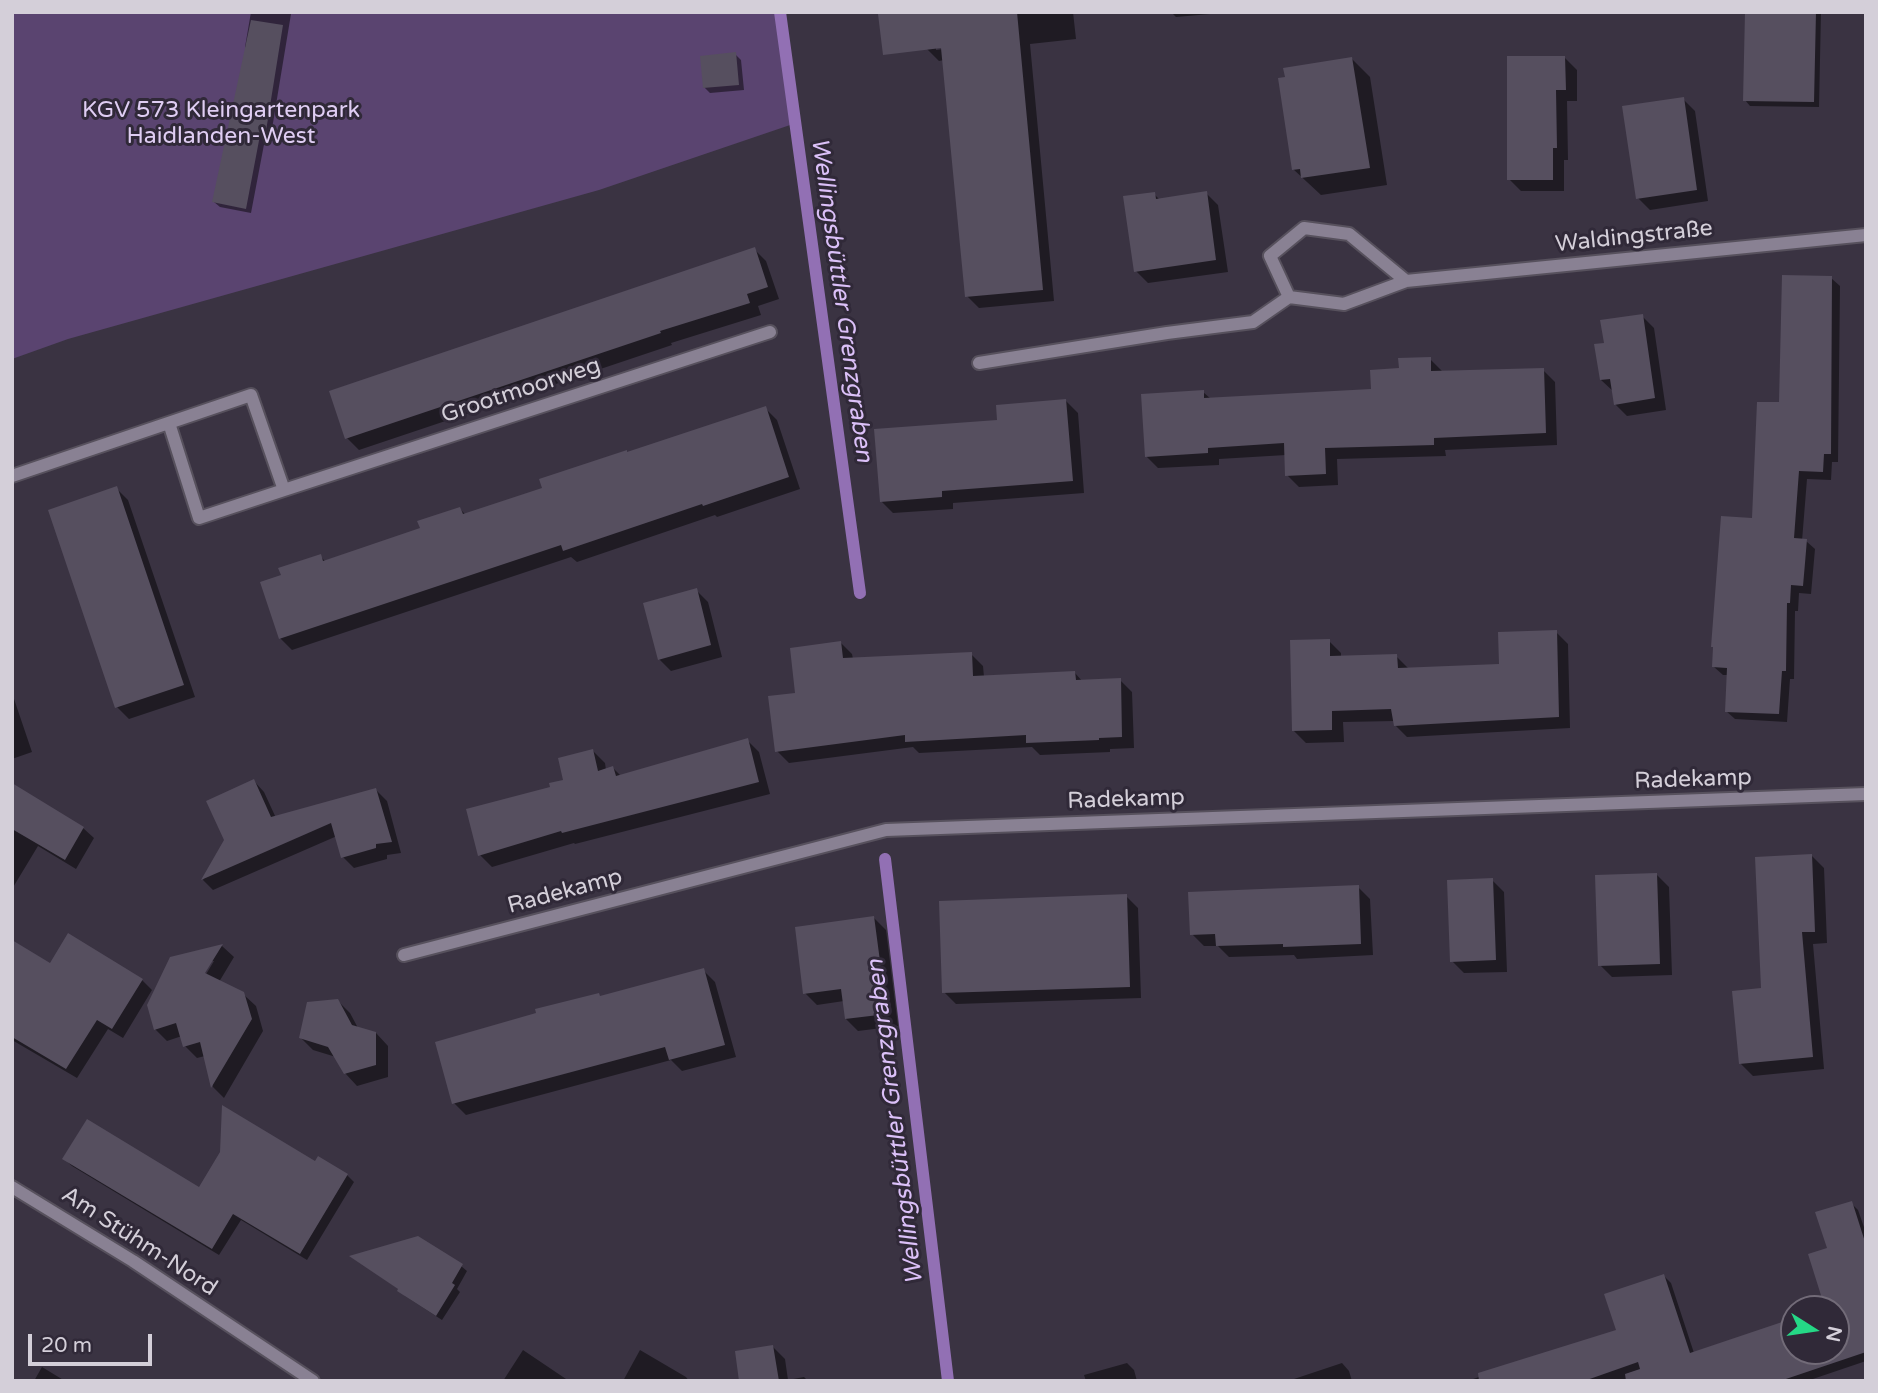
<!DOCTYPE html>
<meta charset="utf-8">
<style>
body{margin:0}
#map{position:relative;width:1878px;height:1393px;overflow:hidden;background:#3a3342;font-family:"Varela Round",sans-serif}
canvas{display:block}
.frame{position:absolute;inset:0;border:14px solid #d4cfd9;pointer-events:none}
.north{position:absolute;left:1780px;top:1295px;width:70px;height:70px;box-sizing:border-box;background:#302938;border:2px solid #726b78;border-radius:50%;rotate:102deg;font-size:19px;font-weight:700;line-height:28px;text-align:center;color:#d4cfd9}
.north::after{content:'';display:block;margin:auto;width:24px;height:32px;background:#25d886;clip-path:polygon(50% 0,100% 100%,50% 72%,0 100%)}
.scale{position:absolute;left:28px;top:1334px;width:124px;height:32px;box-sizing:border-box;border:4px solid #d4cfd9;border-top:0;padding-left:9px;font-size:21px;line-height:24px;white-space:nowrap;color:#d4cfd9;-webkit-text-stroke:5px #302938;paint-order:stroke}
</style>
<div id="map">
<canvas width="1878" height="1393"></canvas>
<div class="frame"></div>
<div class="north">N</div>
<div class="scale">20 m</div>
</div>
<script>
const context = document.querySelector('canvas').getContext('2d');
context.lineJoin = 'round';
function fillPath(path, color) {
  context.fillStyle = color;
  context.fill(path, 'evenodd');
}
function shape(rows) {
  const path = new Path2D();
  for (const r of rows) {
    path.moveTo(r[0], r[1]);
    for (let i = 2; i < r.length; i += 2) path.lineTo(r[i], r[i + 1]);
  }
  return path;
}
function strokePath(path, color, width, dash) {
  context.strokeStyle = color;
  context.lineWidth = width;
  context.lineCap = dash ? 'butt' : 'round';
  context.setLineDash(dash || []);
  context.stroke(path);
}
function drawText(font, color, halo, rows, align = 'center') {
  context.font = font + ' "Varela Round",sans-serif';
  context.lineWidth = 6;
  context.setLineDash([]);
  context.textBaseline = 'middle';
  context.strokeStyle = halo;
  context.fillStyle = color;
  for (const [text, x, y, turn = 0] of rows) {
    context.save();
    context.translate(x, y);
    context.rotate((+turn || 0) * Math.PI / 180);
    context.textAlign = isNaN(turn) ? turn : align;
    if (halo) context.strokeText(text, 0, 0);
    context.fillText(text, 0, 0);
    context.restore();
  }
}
const green = shape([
 [12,12,781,12,796,123,599,190,68,339,12,359]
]);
const shadow = shape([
 [251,12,289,12,291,14,271,135,266,134,251,213,220,207,214,202,247,49,245,47],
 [905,12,1073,12,1076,39,1030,44,1054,301,979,308,967,296,944,60,939,61,927,49],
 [936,46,950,48,936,50],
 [1171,12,1233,12,1176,17],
 [1746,12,1821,12,1819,107,1750,106,1745,100],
 [735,54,741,60,744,90,710,93,704,87],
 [1565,58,1577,70,1577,101,1567,101,1568,160,1564,160,1564,191,1521,191,1509,179],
 [1352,59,1370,77,1387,185,1321,195,1293,169],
 [1683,99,1695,111,1708,201,1650,210,1638,198],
 [1206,193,1218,205,1228,272,1148,283,1136,271,1154,194,1160,200],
 [754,249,766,261,779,299,758,306,761,315,671,343,672,345,359,450,347,438],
 [1831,278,1840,286,1838,462,1832,462,1831,480,1807,479,1802,541,1806,541,1815,549,1811,594,1799,593,1798,611,1795,611,1794,679,1790,679,1787,722,1735,719,1726,711,1728,675,1723,675,1714,667,1754,520,1780,404],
 [1642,316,1654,328,1666,410,1627,416,1615,404,1614,392,1601,380,1606,344],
 [1430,359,1442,371,1543,370,1555,382,1557,445,1445,450,1446,456,1337,459,1338,485,1299,487,1287,475,1286,455,1219,459,1219,465,1158,468,1146,456,1203,392,1211,399,1373,391,1401,370],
 [1066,401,1078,413,1084,493,953,503,953,509,893,513,881,501,999,422],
 [765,408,777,420,800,489,717,517,715,515,577,562,571,557,292,650,280,638,283,577,320,556,326,562,422,530,460,509,466,515,544,489,628,454],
 [116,488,128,500,195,697,129,719,117,707],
 [696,590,708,602,722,657,671,671,659,659],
 [1556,632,1568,644,1570,728,1407,737,1395,725,1395,721,1343,722,1344,742,1306,743,1294,731,1329,641,1341,653,1341,658,1396,656,1409,669,1501,666],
 [840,642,852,654,853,659,971,654,983,666,984,677,1075,673,1083,682,1120,680,1132,692,1134,748,1110,749,1110,752,1040,755,1032,747,919,753,913,747,789,763,777,751,797,694],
 [12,693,32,752,12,759],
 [747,740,759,752,770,794,575,844,574,843,492,867,480,855,552,788,566,781,593,751,605,763,606,770,613,768,621,776],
 [254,781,264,792,276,818,376,790,387,801,401,853,387,855,387,859,354,868,343,857,337,836,213,890,203,880,226,840],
 [12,799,83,828,94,838,76,869,38,846,12,889],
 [1812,856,1824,868,1827,943,1813,944,1824,1069,1753,1076,1741,1064,1763,989],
 [1657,875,1669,887,1672,975,1612,977,1600,965],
 [1492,880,1504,892,1507,972,1464,973,1452,961],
 [1358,887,1370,899,1373,955,1297,959,1294,955,1229,957,1218,946,1204,946,1192,934],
 [1126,896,1138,908,1141,998,956,1004,944,992],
 [874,918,886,930,898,1026,858,1031,846,1019,844,1001,817,1005,805,993],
 [12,942,51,965,142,980,152,990,123,1038,108,1029,77,1078,12,1040],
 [222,946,234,957,219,982,243,994,256,1006,263,1031,224,1098,213,1087,205,1056,197,1058,185,1046,182,1036,167,1041,155,1029,172,959],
 [210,961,214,961,202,981,199,979],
 [703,970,715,982,736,1057,682,1071,671,1060,466,1115,454,1103,600,997],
 [338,1001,350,1013,358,1028,376,1033,388,1046,388,1077,357,1086,345,1073,336,1057,313,1050,301,1038],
 [64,1159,200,1189,315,1164,347,1175,354,1182,307,1260,241,1220,219,1255,72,1166],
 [1851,1203,1858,1210,1866,1233,1866,1361,1807,1381,1467,1381,1619,1331,1664,1276,1671,1283,1694,1353,1794,1320,1794,1351,1836,1351,1836,1309,1827,1309,1829,1249],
 [352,1257,461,1266,467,1271,457,1289,460,1292,442,1320,405,1296,400,1290],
 [773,1347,785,1359,788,1380,804,1377,808,1381,741,1381],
 [523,1350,569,1381,503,1381],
 [640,1350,686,1377,689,1381,623,1381],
 [1127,1363,1134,1370,1137,1381,1086,1381,1084,1375],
 [1342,1363,1349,1371,1352,1381,1288,1381],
 [42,1367,65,1381,34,1381]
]);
const stream = shape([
 [780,12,860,593],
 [885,859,948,1381]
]);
const building = shape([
 [894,12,1017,12,1043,290,965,297,941,48,883,55,878,14],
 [1745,12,1816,12,1814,102,1743,101],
 [251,20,283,25,266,131,261,130,246,209,212,202],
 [736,52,739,85,703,88,700,56],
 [1507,56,1565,56,1566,90,1556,90,1557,148,1553,148,1553,180,1507,180],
 [1352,57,1370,168,1301,178,1300,169,1292,170,1278,78,1285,77,1283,68],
 [1684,97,1697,190,1636,199,1622,106],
 [1207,191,1216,260,1134,272,1123,196,1155,192,1156,199],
 [755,247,768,287,747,294,750,303,660,331,661,333,345,439,329,391],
 [1782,275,1832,276,1831,454,1824,454,1823,472,1799,471,1794,538,1807,539,1805,563,1803,586,1791,585,1790,603,1787,603,1786,671,1782,671,1779,714,1725,712,1727,668,1712,667,1713,647,1711,647,1721,516,1752,518,1757,402,1779,402],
 [1643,314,1655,398,1614,405,1610,379,1600,380,1594,344,1604,343,1600,320],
 [1431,357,1431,371,1544,368,1546,433,1434,438,1434,445,1325,448,1326,474,1285,476,1284,443,1208,448,1208,453,1145,457,1141,394,1204,390,1204,398,1371,389,1370,370,1399,368,1398,358],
 [1066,399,1073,481,942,491,942,497,880,502,874,429,997,420,996,405],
 [766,406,789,477,703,506,702,504,563,551,561,545,279,639,260,582,281,575,278,568,321,554,323,561,420,528,417,521,460,507,463,514,542,488,539,479,627,450,627,452],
 [117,486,184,685,115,708,48,510],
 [697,588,711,645,658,660,643,603],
 [1557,630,1559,717,1394,726,1391,709,1332,711,1332,730,1292,731,1290,640,1330,639,1330,656,1397,654,1398,668,1499,664,1498,632],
 [841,641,843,658,972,652,973,676,1075,671,1076,680,1121,678,1122,737,1099,738,1099,740,1026,743,1026,735,905,742,905,735,775,752,768,696,795,693,790,648],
 [748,738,759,782,562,833,561,831,478,856,466,809,550,787,549,783,563,780,558,758,593,749,598,771,613,766,616,776],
 [254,779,271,817,376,788,392,842,376,844,376,848,341,858,331,823,201,880,224,840,206,801],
 [12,783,84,827,65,860,12,829],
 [1812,854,1815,932,1802,932,1813,1057,1739,1064,1732,991,1761,988,1755,857],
 [1657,873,1660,964,1598,966,1595,875],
 [1493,878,1496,960,1450,962,1447,880],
 [1359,885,1361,944,1283,947,1283,944,1216,946,1215,934,1190,935,1188,892],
 [1127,894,1130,987,942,993,939,901],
 [874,916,887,1014,845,1019,841,989,803,994,795,927],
 [68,933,143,979,112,1029,97,1020,66,1069,12,1037,12,940,50,963],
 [223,944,205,973,244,992,252,1019,211,1088,200,1042,183,1047,176,1023,154,1030,147,1005,170,957],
 [704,968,725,1045,669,1060,665,1047,452,1104,435,1042,536,1013,535,1009,599,993,600,996],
 [338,999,352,1025,376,1032,376,1065,344,1074,328,1047,299,1038,307,1002],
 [222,1105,315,1161,318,1156,348,1174,300,1254,233,1214,212,1249,62,1159,87,1119,199,1187,220,1152],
 [1852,1201,1866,1245,1866,1352,1780,1381,1626,1381,1625,1374,1640,1369,1638,1362,1584,1381,1479,1381,1478,1373,1616,1330,1604,1294,1664,1274,1690,1353,1794,1318,1794,1351,1836,1351,1836,1309,1822,1309,1825,1308,1808,1254,1827,1248,1815,1212],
 [418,1236,463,1264,452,1283,455,1285,436,1316,397,1291,398,1289,349,1256],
 [773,1345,779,1381,739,1381,735,1351]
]);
const minor = shape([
 [1406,281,1349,234,1304,228,1270,256,1289,297,1344,304,1406,281,1866,235],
 [979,363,1167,333,1253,322,1289,297],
 [12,476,251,395,284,490,199,518,169,423],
 [284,490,770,332],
 [404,955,886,830,1866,794],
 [12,1187,133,1261,313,1381]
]);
const parkNames = [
 ["KGV 573 Kleingartenpark",221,111],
 ["Haidlanden-West",221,137]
];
const streetNames = [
 ["Waldingstraße",1634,237,-6],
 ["Grootmoorweg",521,391,-18],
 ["Radekamp",1693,780,-2],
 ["Radekamp",1126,800,-2],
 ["Radekamp",565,892,-15],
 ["Am Stühm-Nord",139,1242,33]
];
const waterNames = [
 ["Wellingsbüttler Grenzgraben",841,300,82],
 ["Wellingsbüttler Grenzgraben",896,1122,-97]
];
fillPath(green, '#5a4470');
fillPath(shadow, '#0007');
strokePath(stream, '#9270b4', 12);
fillPath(building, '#564f5f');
strokePath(minor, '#57515d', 16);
strokePath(minor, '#898193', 12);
drawText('23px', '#dfcdf3', '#302938', parkNames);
drawText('23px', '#d4cfd9', '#302938', streetNames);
drawText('italic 24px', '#dbc0f8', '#302938', waterNames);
</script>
